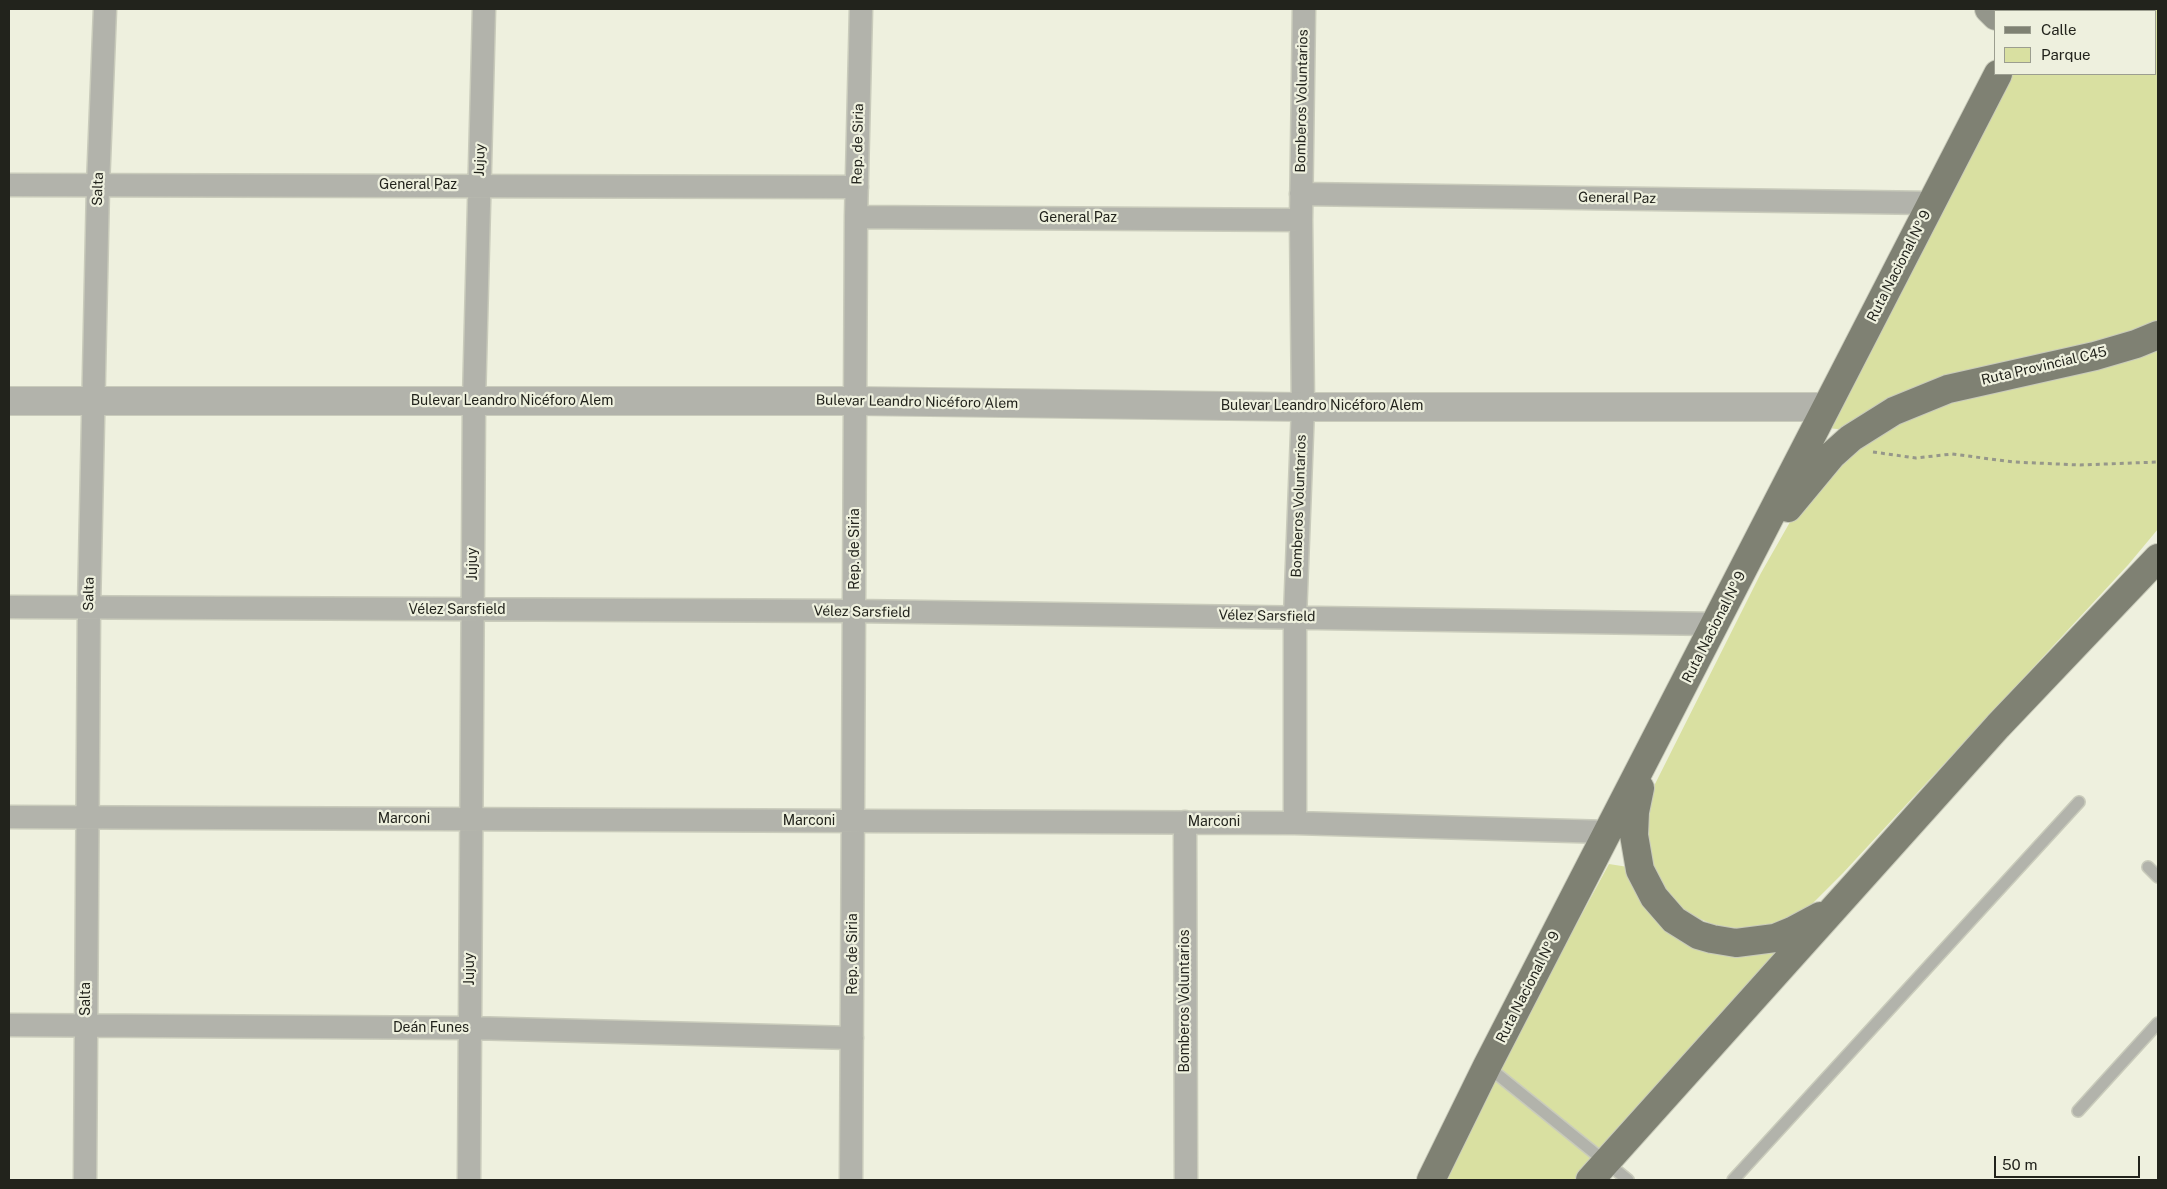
<!DOCTYPE html>
<meta charset="utf-8">
<style>
body{margin:0}
#map{position:relative;width:2167px;height:1189px;overflow:hidden;background:#eef0de;font-family:"Public Sans",sans-serif}
canvas{display:block}
.frame{position:absolute;inset:0;border:10px solid #22231c;pointer-events:none}
.legend{position:absolute;left:1994px;top:10px;width:162px;height:65px;box-sizing:border-box;background:#eef0de;border:1px solid #9c9e90;margin:0;padding:6px 9px;list-style:none;font-size:15px;color:#22231c}
.legend li{display:flex;align-items:center;gap:10px;height:25px}
.legend b{width:25px;border:1px solid #9c9e90}
.scale{position:absolute;left:1994px;top:1156px;width:146px;height:22px;box-sizing:border-box;border:2px solid #22231c;border-top:0;padding-left:6px;font-size:15px;line-height:18px;white-space:nowrap;color:#22231c;-webkit-text-stroke:4px #eef0de;paint-order:stroke}
</style>
<div id="map">
<canvas width="2167" height="1189"></canvas>
<div class="frame"></div>
<ul class="legend">
<li><b style="height:6px;background:#7f8173"></b>Calle</li>
<li><b style="height:14px;background:#d9e0a1"></b>Parque</li>
</ul>
<div class="scale">50 m</div>
</div>
<script>
const context = document.querySelector('canvas').getContext('2d');
context.lineJoin = 'round';
function fillPath(path, color) {
  context.fillStyle = color;
  context.fill(path, 'evenodd');
}
function shape(rows) {
  const path = new Path2D();
  for (const r of rows) {
    path.moveTo(r[0], r[1]);
    for (let i = 2; i < r.length; i += 2) path.lineTo(r[i], r[i + 1]);
  }
  return path;
}
function strokePath(path, color, width, dash) {
  context.strokeStyle = color;
  context.lineWidth = width;
  context.lineCap = dash ? 'butt' : 'round';
  context.setLineDash(dash || []);
  context.stroke(path);
}
function drawText(font, color, halo, rows, align = 'center') {
  context.font = font + ' "Public Sans",sans-serif';
  context.lineWidth = 4.5;
  context.setLineDash([]);
  context.textBaseline = 'middle';
  context.strokeStyle = halo;
  context.fillStyle = color;
  for (const [text, x, y, turn = 0] of rows) {
    context.save();
    context.translate(x, y);
    context.rotate((+turn || 0) * Math.PI / 180);
    context.textAlign = isNaN(turn) ? turn : align;
    if (halo) context.strokeText(text, 0, 0);
    context.fillText(text, 0, 0);
    context.restore();
  }
}
const green = shape([
 [2041,9,2158,9,2158,322,1846,430,1828,428,2008,74,2156,74,2156,11,2040,11],
 [2158,348,2158,529,2128,565,1843,873,1812,904,1799,913,1775,925,1747,929,1716,926,1685,912,1658,882,1646,847,1648,807,1655,784,1761,573,1794,515,1865,439,1938,404],
 [1609,864,1628,867,1739,955,1753,955,1786,949,1577,1180,1438,1180]
]);
const path = shape([
 [1873,452,1916,458,1952,454,2014,462,2080,465,2158,462]
]);
const service = shape([
 [2148,867,2158,877],
 [1487,1066,1628,1180],
 [2078,1111,2158,1023],
 [1733,1180,2079,802]
]);
const minor = shape([
 [9,185,857,187],
 [1301,194,1932,203],
 [856,217,1301,220],
 [9,607,855,611,1715,624],
 [9,817,1295,823,1608,832],
 [1185,822,1186,1180],
 [1295,823,1295,617,1303,407,1301,220,1304,9],
 [9,1025,470,1028,852,1038],
 [85,1180,89,608,98,186,105,9],
 [469,1180,474,401,484,9],
 [851,1180,856,217,861,9]
]);
const tertiary = shape([
 [9,401,855,401,1303,407,1826,407]
]);
const secondary = shape([
 [1989,9,1996,16]
]);
const primary = shape([
 [2028,11,2029,9],
 [1788,508,1832,455,1851,438,1894,411,1948,389,2095,356,2136,344,2158,335],
 [1640,788,1635,812,1634,835,1640,870,1654,897,1674,920,1698,935,1712,939,1736,943,1775,938,1792,931,1820,916],
 [1431,1180,1487,1066,1998,74],
 [1590,1180,1998,726,2158,558]
]);
const streetNames = [
 ["Bomberos Voluntarios",1302,101,-89],
 ["Rep. de Siria",858,144,-89],
 ["Jujuy",480,160,-88],
 ["General Paz",418,185],
 ["Salta",98,189,-88],
 ["General Paz",1617,198,1],
 ["General Paz",1078,218],
 ["Ruta Nacional Nº 9",1899,266,-63],
 ["Ruta Provincial C45",2044,366,-13],
 ["Bulevar Leandro Nicéforo Alem",512,401],
 ["Bulevar Leandro Nicéforo Alem",917,402,1],
 ["Bulevar Leandro Nicéforo Alem",1322,406],
 ["Bomberos Voluntarios",1299,506,-88],
 ["Rep. de Siria",855,549,-90],
 ["Jujuy",473,564,-90],
 ["Salta",89,594,-89],
 ["Vélez Sarsfield",457,610],
 ["Vélez Sarsfield",862,612,1],
 ["Vélez Sarsfield",1267,616,1],
 ["Ruta Nacional Nº 9",1714,627,-63],
 ["Marconi",404,819],
 ["Marconi",809,821],
 ["Marconi",1214,822],
 ["Rep. de Siria",853,954,-90],
 ["Jujuy",470,969,-90],
 ["Ruta Nacional Nº 9",1528,987,-63],
 ["Salta",86,999,-90],
 ["Bomberos Voluntarios",1185,1001,-90],
 ["Deán Funes",431,1028]
];
fillPath(green, '#d9e0a1');
strokePath(service, '#c9cbbb', 14);
strokePath(minor, '#c9cbbb', 25);
strokePath(tertiary, '#c9cbbb', 30);
strokePath(secondary, '#c9cbbb', 30);
strokePath(primary, '#c9cbbb', 30);
strokePath(path, '#96978a', 3, [4, 4]);
strokePath(service, '#b2b3ab', 11);
strokePath(minor, '#b2b3ab', 22);
strokePath(tertiary, '#b2b3ab', 28);
strokePath(secondary, '#94968b', 28);
strokePath(primary, '#7f8173', 28);
drawText('14px', '#22231c', '#eef0de', streetNames);
</script>
